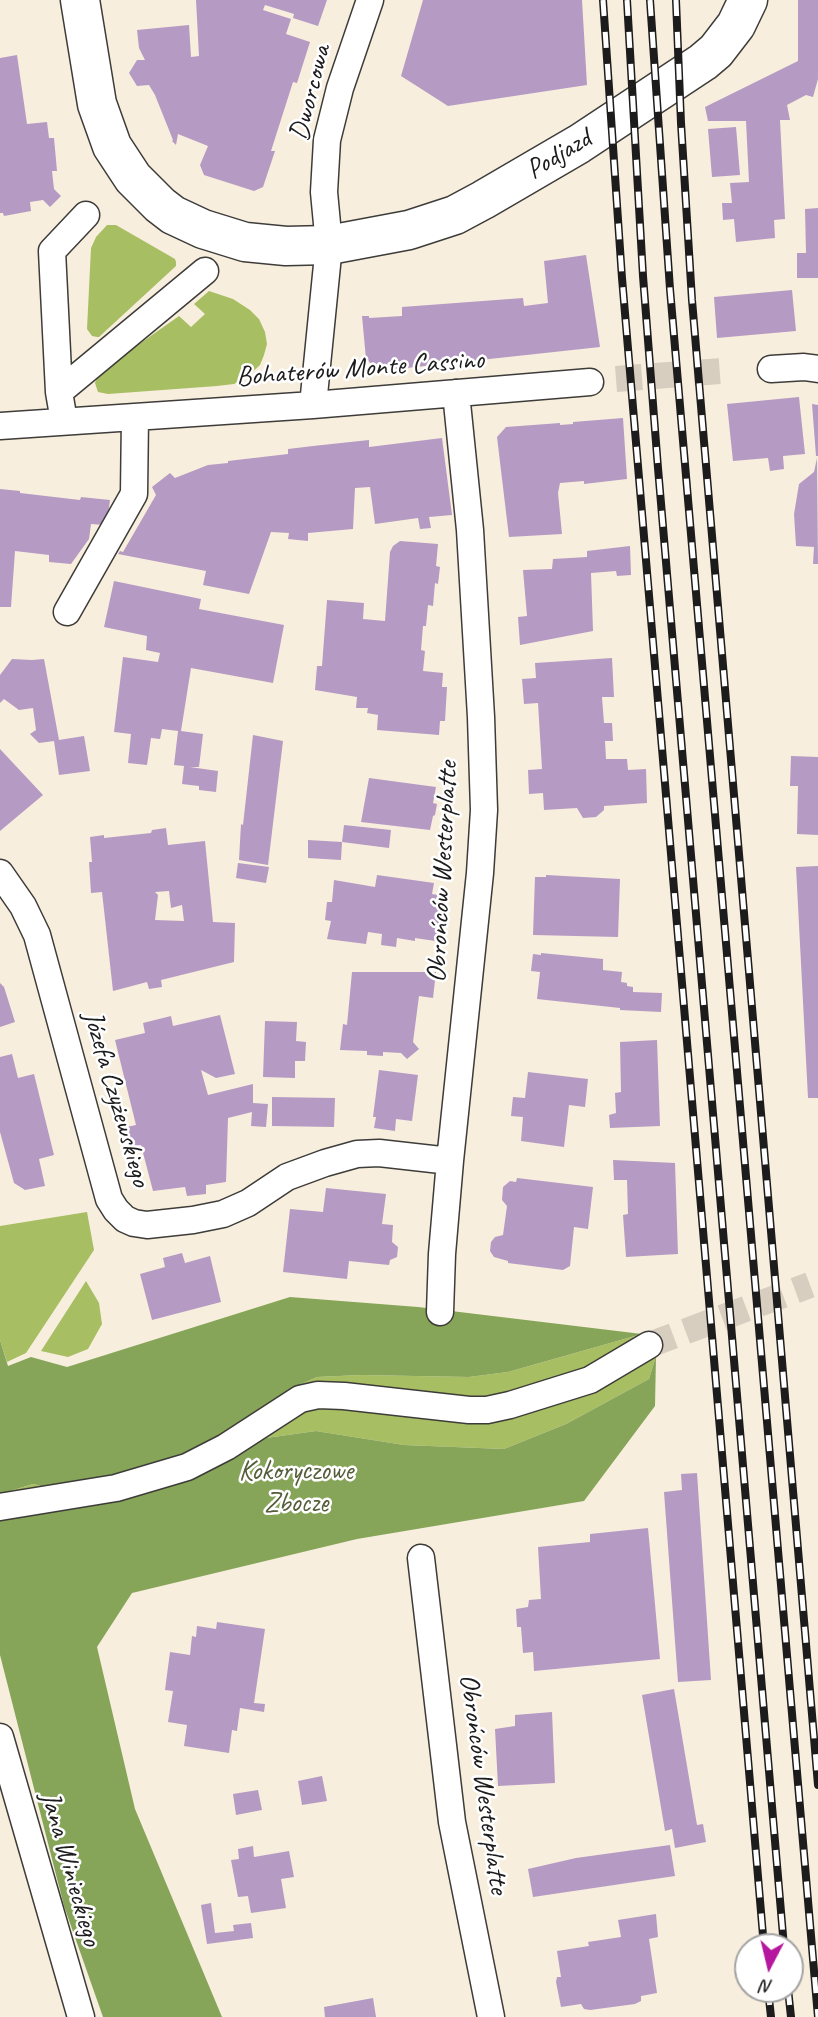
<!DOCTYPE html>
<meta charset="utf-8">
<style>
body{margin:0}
#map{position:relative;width:818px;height:2017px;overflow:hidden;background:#f8eedd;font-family:Caveat,sans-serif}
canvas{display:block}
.north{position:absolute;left:734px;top:1933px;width:70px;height:70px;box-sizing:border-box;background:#fff;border:2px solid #a4a4a4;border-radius:50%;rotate:187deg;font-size:19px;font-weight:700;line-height:28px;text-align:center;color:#1c1c1c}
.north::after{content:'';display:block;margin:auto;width:24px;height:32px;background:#b5179e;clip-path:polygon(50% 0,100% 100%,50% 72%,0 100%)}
</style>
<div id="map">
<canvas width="818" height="2017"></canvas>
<div class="north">N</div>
</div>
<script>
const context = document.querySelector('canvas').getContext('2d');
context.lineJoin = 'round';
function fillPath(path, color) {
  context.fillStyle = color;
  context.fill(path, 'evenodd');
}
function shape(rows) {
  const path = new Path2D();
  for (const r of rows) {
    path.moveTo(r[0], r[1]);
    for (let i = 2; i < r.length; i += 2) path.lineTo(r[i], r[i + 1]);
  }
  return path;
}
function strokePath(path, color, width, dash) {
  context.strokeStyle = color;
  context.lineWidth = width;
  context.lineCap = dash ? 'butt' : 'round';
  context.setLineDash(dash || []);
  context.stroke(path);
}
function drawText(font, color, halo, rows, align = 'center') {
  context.font = font + ' Caveat,sans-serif';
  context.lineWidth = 5;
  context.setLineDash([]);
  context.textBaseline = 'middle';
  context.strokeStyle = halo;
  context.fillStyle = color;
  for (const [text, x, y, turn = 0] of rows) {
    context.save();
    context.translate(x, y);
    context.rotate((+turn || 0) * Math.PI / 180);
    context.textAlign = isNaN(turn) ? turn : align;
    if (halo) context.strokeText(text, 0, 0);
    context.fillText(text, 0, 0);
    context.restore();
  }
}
const green = shape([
 [107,225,116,225,175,259,176,262,176,266,99,337,97,337,92,336,87,329,91,248,96,237],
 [209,291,233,299,250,310,259,319,265,332,267,344,264,355,260,365,247,377,234,384,217,386,108,394,98,392,95,383,98,376,108,366,179,316,191,327,205,314,194,304],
 [87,1212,94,1250,26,1353,7,1362,0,1340,0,1226],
 [86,1281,99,1303,102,1324,88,1349,68,1357,41,1351],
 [642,1334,656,1356,649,1379,566,1424,504,1449,404,1445,316,1431,266,1438,165,1483,35,1510,0,1520,0,1494,33,1484,56,1490,317,1377,361,1375,469,1377,508,1372]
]);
const forest = shape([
 [290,1297,418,1307,642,1334,508,1372,469,1377,361,1375,317,1377,301,1384,253,1421,191,1453,69,1489,56,1490,33,1484,0,1494,0,1340,8,1366,31,1357,67,1367],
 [656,1356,655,1406,584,1501,357,1539,132,1593,97,1647,135,1809,222,2017,103,2017,64,1906,0,1655,0,1520,35,1510,161,1485,266,1438,316,1431,404,1445,504,1449,566,1424,649,1379]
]);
const building = shape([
 [196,0,327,0,318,26,293,18,294,14,265,5,263,10,291,19,286,34,310,42,297,83,293,82,271,151,275,151,263,187,254,191,204,175,200,165,208,146,178,134,176,145,172,141,173,140,155,95,149,85,137,86,129,73,137,60,145,60,139,48,137,30,189,25,191,57,199,56],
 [423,0,582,0,587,85,448,106,401,76],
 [798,0,818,0,818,79,813,97,806,95,787,105,790,120,780,120,785,219,774,220,775,238,736,242,734,219,723,220,722,203,732,203,730,183,749,182,746,121,708,121,705,107,798,61],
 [17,55,27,124,47,122,49,138,54,138,57,171,52,171,54,189,61,196,50,207,43,200,30,202,31,211,4,216,3,213,0,213,0,58],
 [736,127,740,175,712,177,708,129],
 [818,208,818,278,797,278,797,253,806,253,805,209],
 [586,255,600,347,379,371,366,359,362,316,369,316,369,318,402,316,402,307,523,298,524,306,548,303,544,261],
 [792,290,796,331,717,338,714,297],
 [799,397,805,454,783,456,784,469,770,471,768,458,733,461,727,404],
 [812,404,818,405,818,456,816,456],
 [623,418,627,479,584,484,584,481,560,483,558,493,562,534,509,537,497,437,506,427,560,423,560,425,573,424,573,422],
 [442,438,452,515,429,517,431,528,420,529,418,518,375,524,370,487,355,488,353,529,308,533,308,541,288,539,289,533,271,532,249,594,203,585,206,571,118,554,120,551,123,552,156,495,152,487,170,473,175,478,208,465,228,463,228,461,288,454,288,449,313,446,369,440,369,447],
 [817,458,818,564,813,564,814,547,796,546,794,514,799,484,814,472],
 [0,489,20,491,20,493,80,500,81,497,110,500,107,522,104,525,91,524,89,539,71,564,49,562,49,555,15,551,11,607,0,607],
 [400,541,438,544,436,566,440,567,438,584,435,583,433,606,428,605,426,626,423,626,421,650,425,651,423,671,443,673,442,687,447,687,445,721,440,721,439,735,377,730,378,715,367,713,368,708,356,708,357,697,315,690,317,666,322,666,327,600,364,603,363,619,385,621,390,552,393,546],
 [630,546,631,575,617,576,616,571,591,573,593,631,520,645,518,617,527,616,523,570,552,569,553,559,587,557,587,551],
 [114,581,201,599,199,609,284,625,273,683,191,668,181,731,203,734,199,767,190,767,218,771,216,792,199,790,199,786,182,784,184,766,174,765,178,731,162,729,160,739,151,738,147,765,128,763,131,734,114,732,123,657,158,662,160,653,146,650,147,636,104,627],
 [612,658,614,697,602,697,604,723,612,723,613,741,605,741,606,759,627,759,628,770,646,769,647,803,604,806,604,810,596,817,583,818,577,808,544,810,543,793,529,794,528,770,542,769,538,703,524,704,522,679,536,678,535,663],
 [12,659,32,660,44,659,59,740,84,736,90,771,59,775,54,741,39,743,30,734,36,730,33,708,19,710,4,699,0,703,0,675],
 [253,735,283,741,268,865,239,860,241,824,243,825],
 [0,749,43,795,0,831],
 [791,756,818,757,818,835,797,834,798,786,790,786],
 [369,778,436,787,433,803,437,804,435,815,433,816,430,830,361,822],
 [344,825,391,830,389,848,342,842],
 [166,828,168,845,205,841,213,922,235,923,234,962,161,980,162,987,149,989,147,982,113,991,102,892,91,893,89,862,92,862,90,837,104,835,104,838,151,833,152,830],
 [169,891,171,908,182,905,184,921,155,920,158,895,155,892],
 [308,840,342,842,341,860,308,858],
 [238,863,269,867,266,883,236,878],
 [818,866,818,1098,808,1098,796,867],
 [377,875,434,883,432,894,444,896,444,894,448,894,447,898,446,898,441,938,443,938,442,942,415,938,415,941,397,938,396,947,381,945,382,934,368,932,366,944,327,939,331,921,325,920,327,902,332,902,334,880,375,887],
 [546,875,620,879,618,937,533,935,535,877,546,877],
 [541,953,603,959,603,970,622,972,621,982,627,983,627,986,633,987,633,992,662,993,661,1012,620,1010,620,1008,537,999,540,972,531,971,533,954,541,955],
 [352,972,436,972,433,998,419,996,413,1042,419,1049,407,1059,401,1053,383,1052,383,1056,367,1055,367,1051,340,1050,343,1024,347,1025],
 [0,983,4,987,15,1022,0,1027],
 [220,1015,235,1074,216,1078,201,1070,208,1095,253,1084,253,1103,268,1104,266,1127,251,1126,252,1112,228,1118,226,1182,206,1185,206,1194,187,1196,185,1187,153,1191,141,1145,133,1146,127,1127,136,1125,115,1040,145,1033,143,1023,171,1016,173,1026],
 [265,1021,297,1022,296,1041,306,1042,305,1061,295,1061,295,1078,263,1077],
 [657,1040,660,1126,610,1128,609,1115,616,1113,615,1093,621,1092,620,1042],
 [12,1054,18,1078,34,1074,54,1155,39,1159,45,1186,25,1190,14,1183,0,1132,0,1057],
 [379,1070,418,1075,412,1121,396,1119,395,1131,374,1128,376,1117,373,1117],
 [528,1072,588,1079,585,1107,569,1105,564,1147,521,1141,523,1117,511,1116,513,1097,525,1098],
 [272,1097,335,1098,334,1127,272,1126],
 [613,1160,675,1163,678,1254,626,1257,623,1215,628,1214,627,1180,614,1180],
 [517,1178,593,1187,588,1229,574,1227,570,1266,563,1270,508,1263,508,1261,494,1257,490,1251,491,1242,495,1237,503,1235,507,1206,502,1200,503,1187,510,1181,516,1182],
 [326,1188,386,1194,382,1224,393,1225,392,1242,398,1247,397,1257,390,1260,389,1265,349,1261,347,1279,283,1272,290,1209,323,1212],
 [182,1253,185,1263,210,1256,221,1302,152,1320,140,1274,165,1267,163,1258],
 [697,1473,711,1680,678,1682,664,1492,682,1490,681,1474],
 [648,1528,660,1659,534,1671,533,1652,523,1653,521,1627,517,1627,516,1609,528,1607,529,1600,541,1599,538,1547,590,1542,590,1534],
 [217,1622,265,1629,254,1703,265,1704,264,1712,240,1708,237,1731,232,1730,229,1753,184,1746,187,1725,168,1722,173,1691,165,1690,170,1652,190,1655,192,1636,196,1637,197,1626,216,1629],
 [674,1689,697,1825,703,1824,706,1842,675,1848,672,1829,665,1831,642,1695],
 [552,1712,555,1783,498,1786,495,1729,515,1726,515,1715],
 [322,1776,327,1801,302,1805,298,1781],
 [258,1790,262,1810,236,1815,233,1794],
 [670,1845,675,1876,533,1897,528,1869,576,1858],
 [253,1846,254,1857,289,1851,294,1877,281,1879,286,1908,251,1913,248,1896,238,1897,231,1860,239,1859,238,1849],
 [211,1903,215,1933,234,1931,233,1925,251,1923,253,1938,207,1944,201,1905],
 [656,1914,658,1937,649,1939,657,1993,641,1996,641,2001,635,2004,590,2010,584,2009,581,2004,561,2007,556,1982,557,1977,561,1977,557,1951,589,1946,588,1942,621,1937,618,1920],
 [373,1998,376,2017,325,2017,324,2007]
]);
const streetTunnel = shape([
 [616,379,721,371],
 [649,1345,810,1285]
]);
const street = shape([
 [771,369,804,367,818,369],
 [59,392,52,251,86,215],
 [313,405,329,245,324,192,327,140,340,88,370,0],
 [64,421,59,392,205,271],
 [0,426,313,405,590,382],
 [67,612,134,494,135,417],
 [0,873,23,906,37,935,109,1199,116,1210,125,1219,134,1223,147,1225,193,1220,223,1214,248,1203,287,1177,325,1163,357,1154,379,1153,450,1161],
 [440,1312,442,1254,450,1161,480,873,484,810,481,717,470,530,456,393],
 [0,1507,116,1488,187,1467,226,1447,300,1399,318,1395,344,1396,469,1410,487,1410,510,1405,590,1380,649,1345],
 [421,1558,452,1822,491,2017],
 [0,1737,81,2017]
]);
const secondary = shape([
 [80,0,97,104,112,146,133,178,160,205,173,215,203,229,245,242,286,246,329,245,409,230,455,215,483,200,579,144,703,62,716,51,736,25,748,0]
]);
const rail = shape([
 [603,0,622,278,764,1947],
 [627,0,643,276,658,468,784,1947],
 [650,0,670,289,818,2017],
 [676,0,681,123,692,300,818,1785],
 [768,1989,771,2017],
 [788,1989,791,2017]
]);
const streetNames = [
 ["Dworcowa",311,93,-76],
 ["Podjazd",559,155,-31],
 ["Bohaterów Monte Cassino",360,369,-4],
 ["Obrońców Westerplatte",443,872,-87],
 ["Józefa Czyżewskiego",116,1099,74],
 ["Obrońców Westerplatte",483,1784,82],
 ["Jana Winieckiego",70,1869,74]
];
const parkNames = [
 ["Kokoryczowe",296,1472],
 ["Zbocze",296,1504]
];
fillPath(green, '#a8be63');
fillPath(forest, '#86a559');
fillPath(building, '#b59ac4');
strokePath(streetTunnel, '#d7cec0', 26, [26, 13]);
strokePath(street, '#3d3c39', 29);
strokePath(secondary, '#3d3c39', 41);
strokePath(street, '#fff', 26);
strokePath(secondary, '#fff', 38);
strokePath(rail, '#1c1c1c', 8);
strokePath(rail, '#fff', 5, [16]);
drawText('28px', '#1c1c1c', '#fff', streetNames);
drawText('28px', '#545d38', '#fff', parkNames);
</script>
